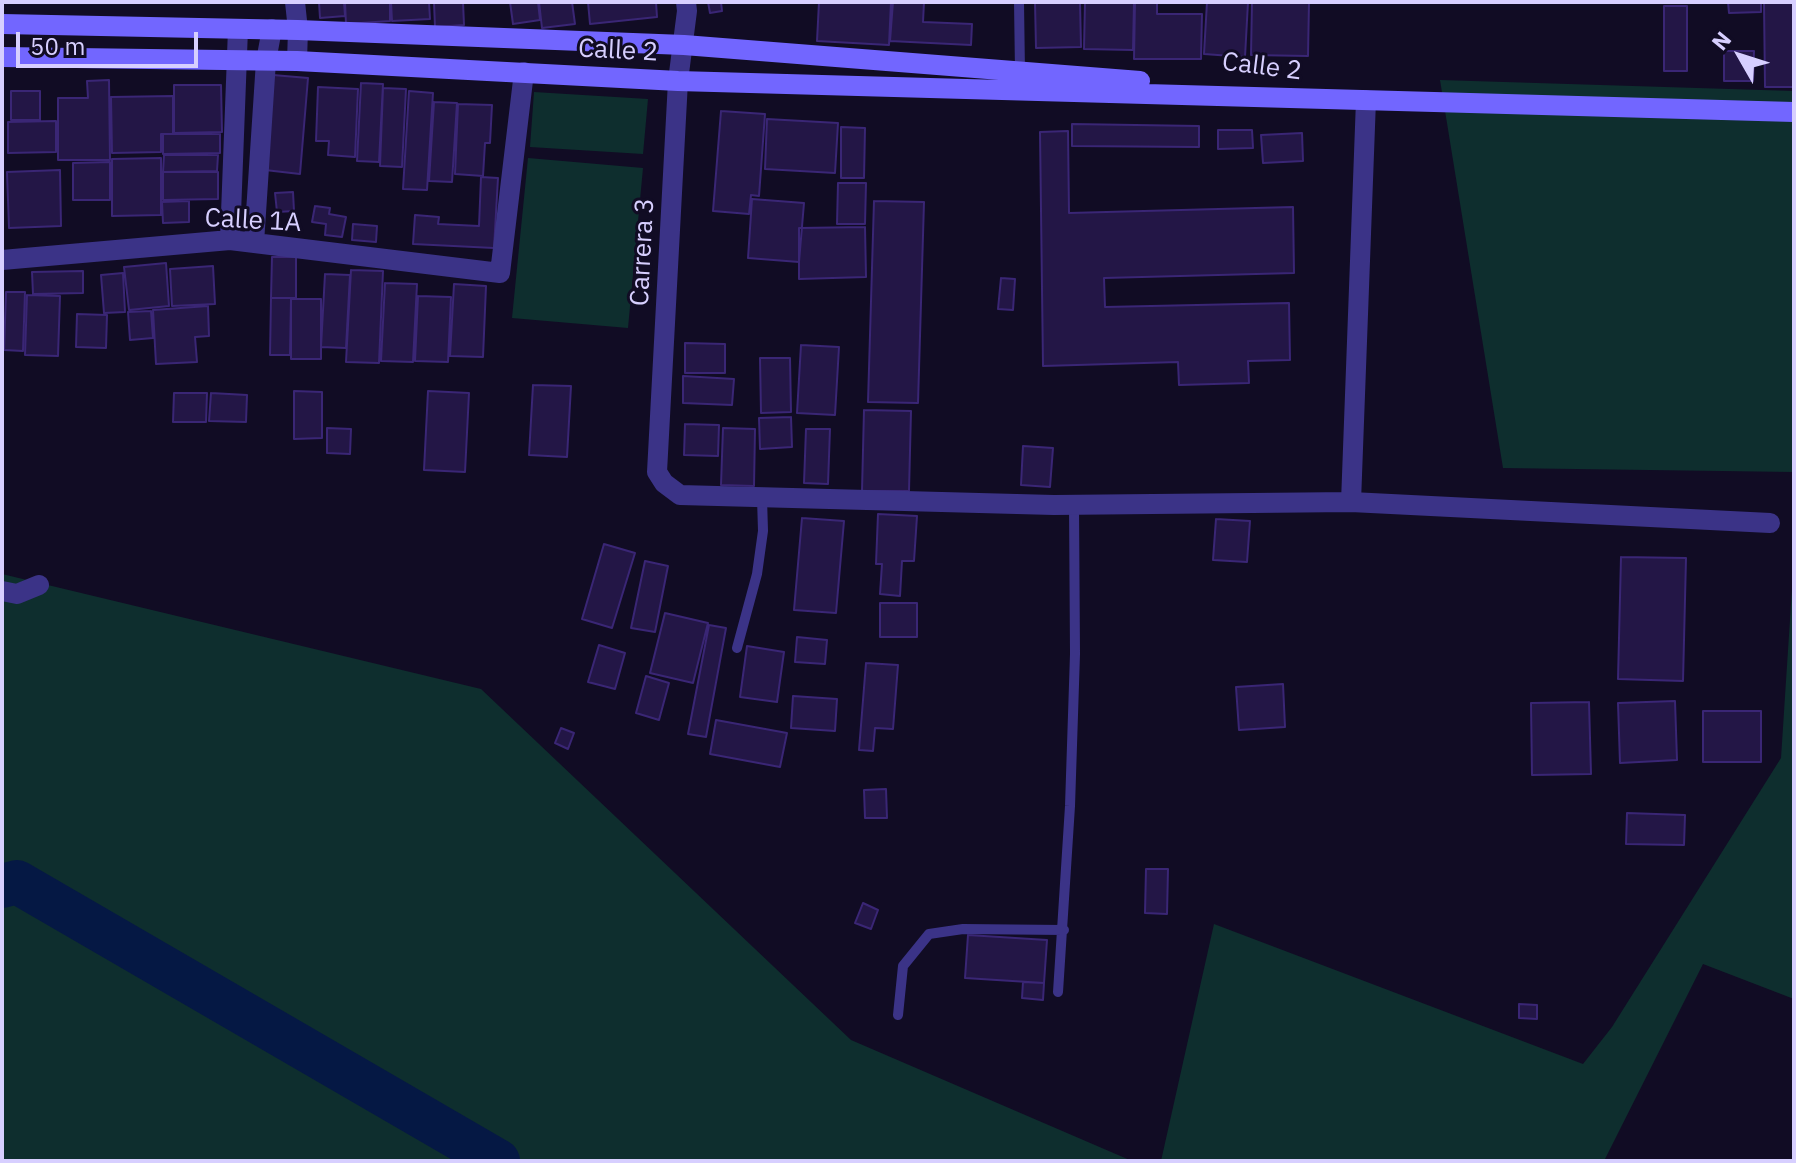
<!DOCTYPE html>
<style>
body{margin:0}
#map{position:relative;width:1796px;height:1163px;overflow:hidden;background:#110c24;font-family:"IBM Plex Sans",sans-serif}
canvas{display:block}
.frame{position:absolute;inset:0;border:4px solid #d7cfff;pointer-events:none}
.north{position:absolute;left:1700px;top:16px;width:80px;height:80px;-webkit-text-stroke:6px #110c24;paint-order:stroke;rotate:309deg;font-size:22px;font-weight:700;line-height:32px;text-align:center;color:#d7cfff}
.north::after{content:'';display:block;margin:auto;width:28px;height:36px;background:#d7cfff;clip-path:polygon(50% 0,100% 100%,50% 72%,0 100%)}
.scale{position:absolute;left:16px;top:32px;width:182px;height:36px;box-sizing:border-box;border:4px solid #d7cfff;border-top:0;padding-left:10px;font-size:24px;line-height:28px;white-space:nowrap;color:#d7cfff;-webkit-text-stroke:6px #110c24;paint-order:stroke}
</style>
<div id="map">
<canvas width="1796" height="1163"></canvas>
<div class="frame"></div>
<div class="north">N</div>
<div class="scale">50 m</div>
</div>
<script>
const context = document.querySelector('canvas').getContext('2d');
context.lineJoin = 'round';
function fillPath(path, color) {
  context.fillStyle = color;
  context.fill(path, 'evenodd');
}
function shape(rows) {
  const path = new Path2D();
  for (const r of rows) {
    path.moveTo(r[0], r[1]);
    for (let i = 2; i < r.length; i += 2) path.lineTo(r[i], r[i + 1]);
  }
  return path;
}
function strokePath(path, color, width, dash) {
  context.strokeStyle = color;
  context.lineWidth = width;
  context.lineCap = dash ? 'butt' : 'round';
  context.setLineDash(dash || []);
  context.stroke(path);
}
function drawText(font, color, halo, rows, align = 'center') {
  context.font = font + ' "IBM Plex Sans",sans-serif';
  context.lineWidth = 6;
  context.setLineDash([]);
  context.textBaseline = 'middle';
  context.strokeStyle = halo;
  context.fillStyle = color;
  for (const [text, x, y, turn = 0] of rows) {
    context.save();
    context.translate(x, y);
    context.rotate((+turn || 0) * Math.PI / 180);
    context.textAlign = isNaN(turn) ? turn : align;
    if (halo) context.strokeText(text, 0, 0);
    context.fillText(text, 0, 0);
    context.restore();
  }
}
const green = shape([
 [1440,80,1794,91,1794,472,1503,468],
 [534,92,648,99,643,154,530,147],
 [528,158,643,168,628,328,512,318],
 [1794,558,1794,999,1703,964,1604,1161,1161,1161,1214,924,1583,1064,1612,1027,1781,758],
 [2,574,481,689,851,1040,1132,1161,2,1161]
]);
const river = shape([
 [2,886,17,882,498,1161]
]);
const building = shape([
 [319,2,344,2,345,16,320,18,319,2],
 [345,2,390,2,390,21,346,24,345,2],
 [391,2,429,2,430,19,392,21,391,2],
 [434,2,463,2,464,25,435,27,434,2],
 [510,2,538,2,540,20,513,24,510,2],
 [539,2,572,2,575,24,542,28,539,2],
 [588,2,656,2,657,17,590,24,588,2],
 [708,2,721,2,722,11,710,13,708,2],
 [819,2,891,2,889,45,817,41,819,2],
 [893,2,924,2,923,22,972,24,971,45,890,41,893,2],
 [1035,2,1080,2,1081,47,1036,48,1035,2],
 [1085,2,1134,2,1133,50,1084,49,1085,2],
 [1135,2,1157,2,1157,14,1202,14,1201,59,1134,59,1135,2],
 [1207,2,1248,2,1245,57,1204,54,1207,2],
 [1252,2,1309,2,1308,56,1251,55,1252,2],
 [1728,2,1761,2,1761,12,1729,13,1728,2],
 [1764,2,1794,2,1794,87,1765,87,1764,2],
 [1664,6,1687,6,1687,71,1664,71,1664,6],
 [1724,51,1754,51,1753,81,1724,81,1724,51],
 [273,75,308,78,300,174,265,170,273,75],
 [109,80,110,160,58,160,58,98,88,98,87,81,109,80],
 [361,83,383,84,379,162,357,161,361,83],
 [174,85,221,85,222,132,174,133,174,85],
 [318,87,358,89,355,157,328,155,329,141,316,141,318,87],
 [383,88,406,89,402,167,380,166,383,88],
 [11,91,40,91,40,120,11,120,11,91],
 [409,91,433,93,427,190,403,189,409,91],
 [173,96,173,134,161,134,161,152,112,153,111,97,173,96],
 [434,102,457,103,452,182,429,181,434,102],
 [458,104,492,105,490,143,485,143,483,176,455,174,458,104],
 [721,111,765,114,759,196,751,195,749,214,713,211,721,111],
 [767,119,838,123,835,173,765,169,767,119],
 [56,121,56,152,8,153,8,122,56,121],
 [1072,124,1199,126,1199,147,1072,146,1072,124],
 [841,127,865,128,864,178,841,178,841,127],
 [1218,130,1252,130,1253,148,1218,149,1218,130],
 [1068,131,1069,213,1293,207,1294,273,1104,278,1105,307,1289,303,1290,360,1248,361,1249,383,1179,385,1178,362,1043,366,1040,132,1068,131],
 [1302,133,1303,161,1263,163,1261,135,1302,133],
 [163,134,220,134,220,153,163,154,163,134],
 [164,155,218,155,217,171,163,172,164,155],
 [161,158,161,215,112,216,112,159,161,158],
 [110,162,110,200,73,200,73,163,110,162],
 [60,170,61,226,9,228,7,172,60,170],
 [163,172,218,172,218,199,163,200,163,172],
 [481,177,498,178,494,248,413,244,415,215,439,217,438,224,479,226,481,177],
 [838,183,866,183,865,224,837,224,838,183],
 [293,192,294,211,277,212,275,193,293,192],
 [752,199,804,203,799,262,748,258,752,199],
 [189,201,189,222,163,223,162,202,189,201],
 [874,201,924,202,918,403,868,402,874,201],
 [315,206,330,208,329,214,346,217,342,237,325,235,326,224,312,222,315,206],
 [353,224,377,226,376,242,352,240,353,224],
 [865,227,866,277,799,279,799,228,865,227],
 [272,257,296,257,296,298,271,298,272,257],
 [166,263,169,306,129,310,124,267,166,263],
 [213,266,215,304,172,306,170,269,213,266],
 [351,270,383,271,379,363,346,362,351,270],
 [83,271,83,293,33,294,32,272,83,271],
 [123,273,125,312,104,313,101,275,123,273],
 [325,274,350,275,346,348,321,347,325,274],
 [1001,278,1015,279,1013,310,998,309,1001,278],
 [385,283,417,284,413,362,381,361,385,283],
 [454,284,486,286,483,357,450,356,454,284],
 [6,292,25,292,23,351,4,350,6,292],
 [27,295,60,296,58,356,25,355,27,295],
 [418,296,451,297,448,362,415,361,418,296],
 [271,298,291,298,290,355,270,355,271,298],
 [291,299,321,299,321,359,291,359,291,299],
 [208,306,209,336,195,337,197,362,156,364,153,310,208,306],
 [151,311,153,338,130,340,128,312,151,311],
 [77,314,107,315,106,348,76,347,77,314],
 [685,343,725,344,725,373,685,373,685,343],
 [801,345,839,347,835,415,797,413,801,345],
 [760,358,790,358,791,412,761,413,760,358],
 [683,376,734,379,732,405,683,403,683,376],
 [533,385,571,386,567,457,529,455,533,385],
 [294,391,322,392,322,438,294,439,294,391],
 [428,391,469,393,465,472,424,470,428,391],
 [174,393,207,393,206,422,173,422,174,393],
 [211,393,247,395,246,422,209,421,211,393],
 [864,410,911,411,909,491,862,491,864,410],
 [791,417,792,447,760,449,759,418,791,417],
 [685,424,719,425,718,456,684,455,685,424],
 [327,428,351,429,350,454,327,453,327,428],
 [723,428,755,429,754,486,721,485,723,428],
 [806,429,830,429,828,484,804,483,806,429],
 [1023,446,1053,448,1050,487,1021,485,1023,446],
 [878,514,917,516,914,561,902,561,900,596,880,594,882,564,876,564,878,514],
 [802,518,844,521,836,613,794,610,802,518],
 [1216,519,1250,521,1247,562,1213,560,1216,519],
 [604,544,635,553,612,628,582,619,604,544],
 [1621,557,1686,558,1683,681,1618,679,1621,557],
 [645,561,668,566,655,632,631,628,645,561],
 [880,603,917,603,917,637,880,637,880,603],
 [665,613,708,623,693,683,650,673,665,613],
 [709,625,726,628,706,737,688,734,709,625],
 [797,637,827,640,825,664,795,662,797,637],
 [599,645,625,653,615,689,588,682,599,645],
 [747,646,784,652,777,702,740,697,747,646],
 [866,663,898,665,893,729,875,728,873,751,859,750,866,663],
 [646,676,669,683,659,720,636,713,646,676],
 [1283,684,1285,727,1239,730,1236,687,1283,684],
 [793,696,837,699,835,731,791,728,793,696],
 [1675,701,1677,760,1620,763,1618,703,1675,701],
 [1589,702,1591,774,1532,775,1531,703,1589,702],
 [1703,711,1761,711,1761,762,1703,762,1703,711],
 [716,720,787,733,780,767,710,754,716,720],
 [561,728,574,733,568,749,555,743,561,728],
 [886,789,887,818,865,818,864,790,886,789],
 [1627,813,1685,815,1684,845,1626,844,1627,813],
 [1146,869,1168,869,1167,914,1145,913,1146,869],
 [863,903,878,910,871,929,855,923,863,903],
 [968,935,1047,940,1044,983,965,978,968,935],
 [1023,982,1044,983,1043,1000,1022,998,1023,982],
 [1519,1004,1537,1005,1537,1019,1519,1018,1519,1004]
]);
const service = shape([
 [1019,2,1020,72],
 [737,648,757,574,763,531,762,498],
 [1058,992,1070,806,1075,654,1074,505],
 [898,1015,903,966,929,934,963,929,1064,930]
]);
const minor = shape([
 [295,2,298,30,297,61],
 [686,2,687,11,678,81,657,472,664,483,680,495,1054,505,1351,502,1770,523],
 [230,240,238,29],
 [254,243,266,61,272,29],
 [2,260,230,240,500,273,524,72],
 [1351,502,1366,100],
 [2,591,17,594,39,585]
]);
const secondary = shape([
 [2,24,298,30,684,45,1140,81],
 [2,57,297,61,678,81,1794,112]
]);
const streetNames = [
 ["Calle 2",618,51,3],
 ["Calle 2",1262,67,7],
 ["Calle 1A",253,221,3],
 ["Carrera 3",643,252,-87]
];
fillPath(green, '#0e2e2e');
strokePath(river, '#051844', 44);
fillPath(building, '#231646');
strokePath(building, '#3a2675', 2);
strokePath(service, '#3b3387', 10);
strokePath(minor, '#3b3387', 20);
strokePath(secondary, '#7266ff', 20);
drawText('26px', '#d7cfff', '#110c24', streetNames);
</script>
